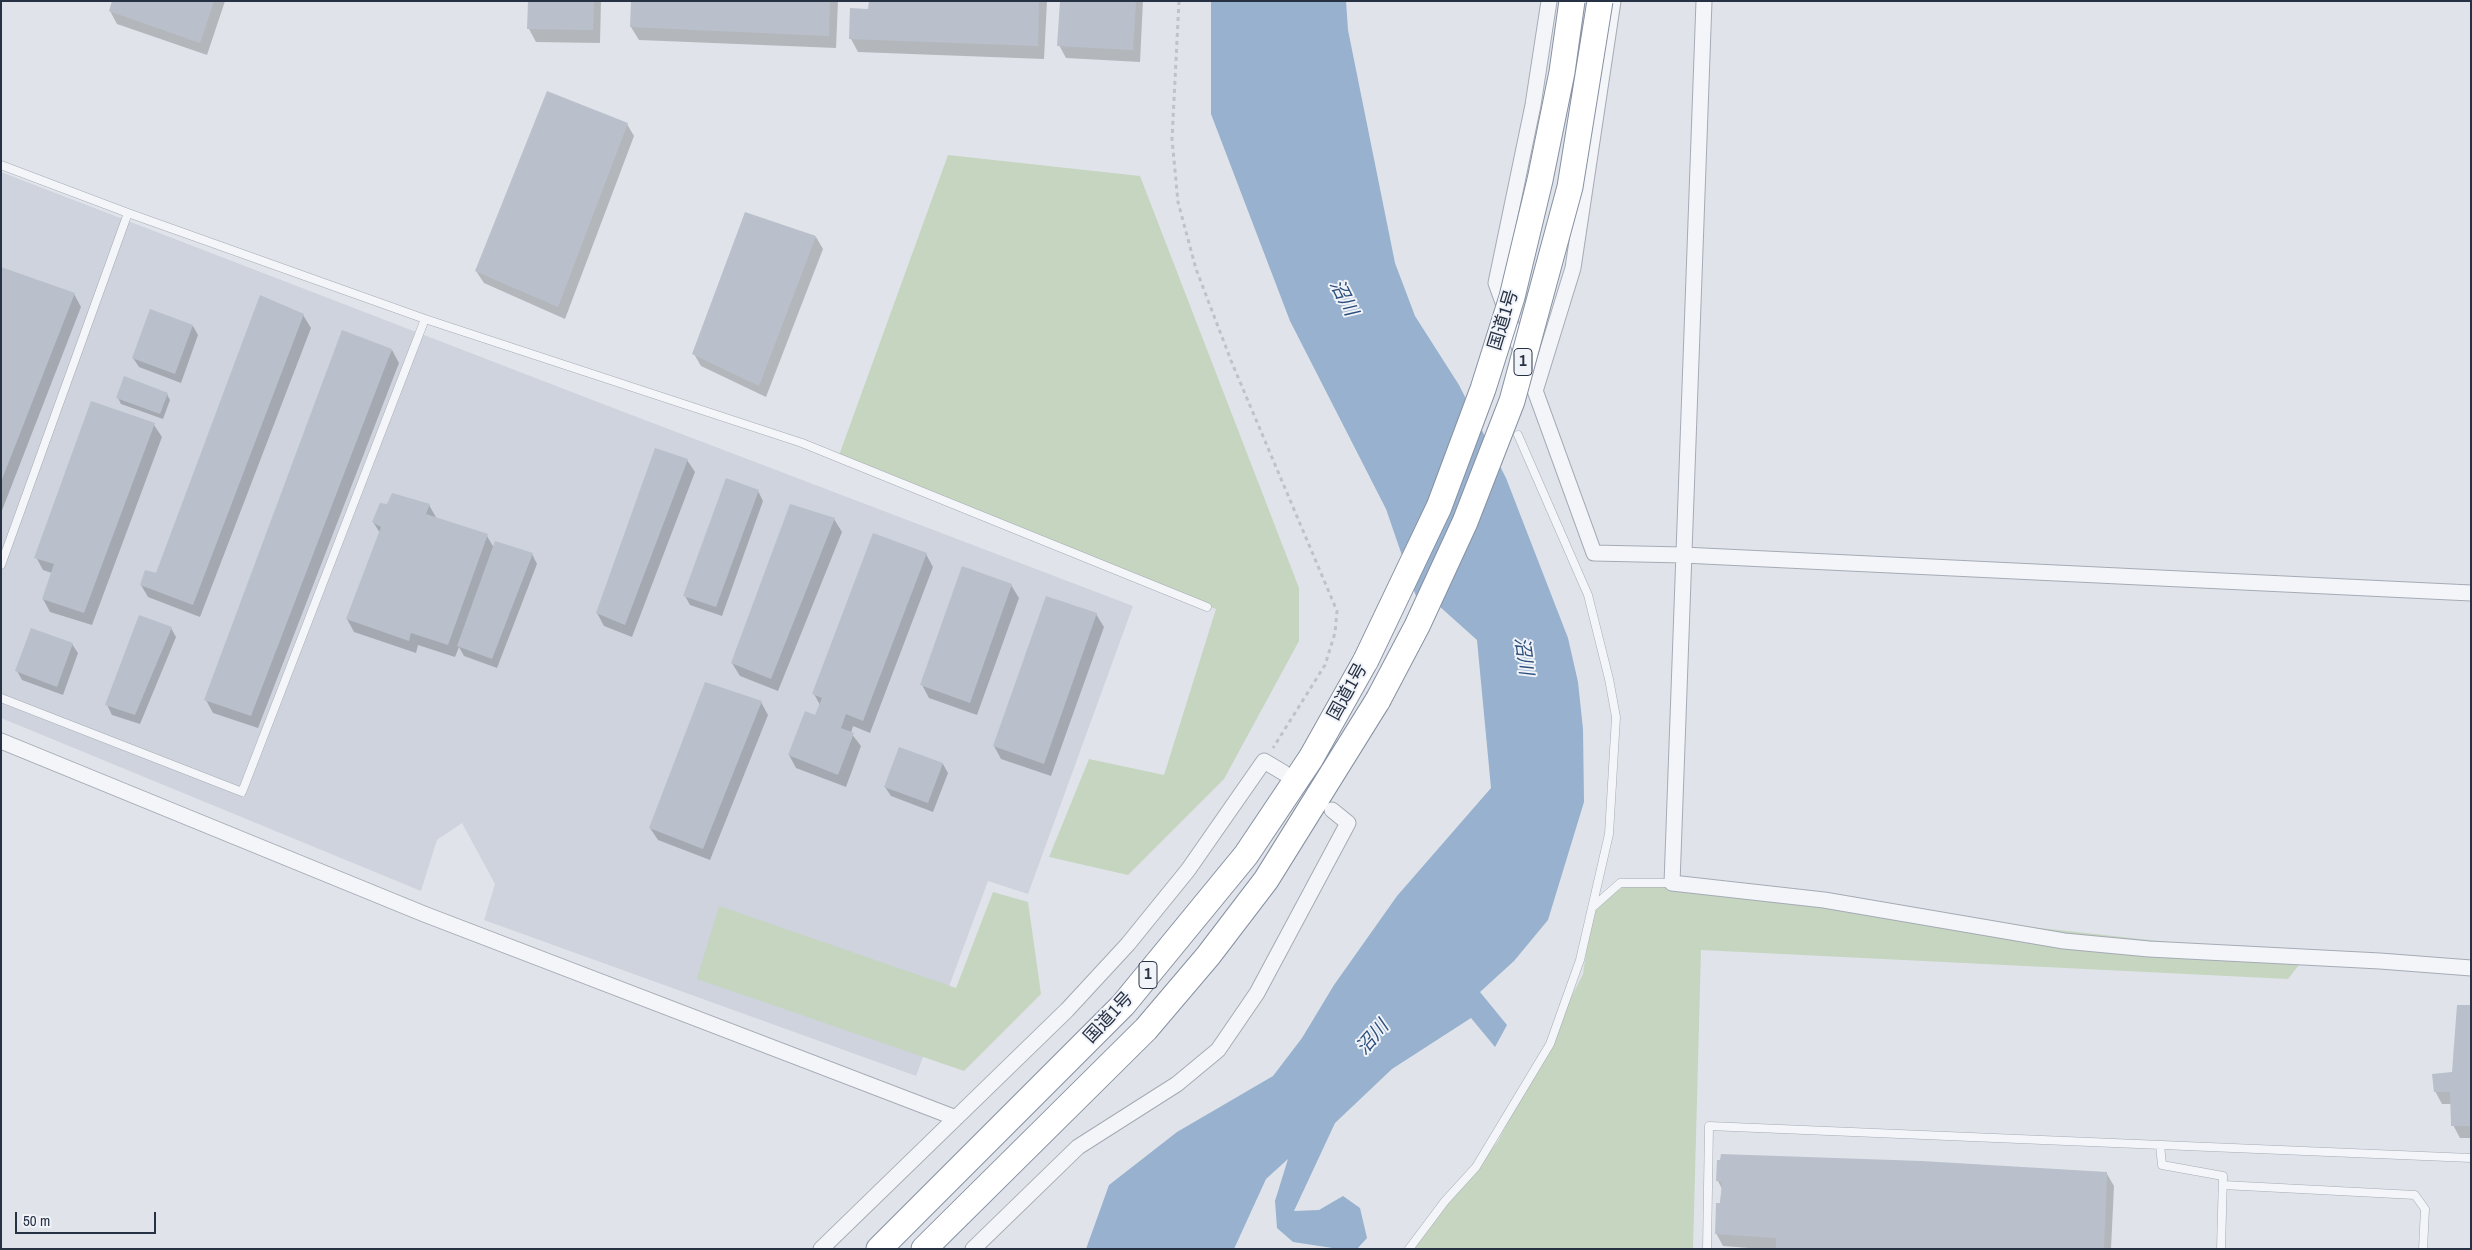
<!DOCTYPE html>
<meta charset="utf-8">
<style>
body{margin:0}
#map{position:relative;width:2472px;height:1250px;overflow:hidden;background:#e0e4ea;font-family:"Archivo Narrow",sans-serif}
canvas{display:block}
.frame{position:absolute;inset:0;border:2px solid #273144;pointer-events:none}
.scale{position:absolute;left:15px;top:1212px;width:141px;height:22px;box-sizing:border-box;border:2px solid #273144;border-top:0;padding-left:6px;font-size:15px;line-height:18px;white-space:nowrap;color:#273144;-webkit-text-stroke:4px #f0f3f8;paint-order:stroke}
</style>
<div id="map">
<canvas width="2472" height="1250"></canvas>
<div class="frame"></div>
<div class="scale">50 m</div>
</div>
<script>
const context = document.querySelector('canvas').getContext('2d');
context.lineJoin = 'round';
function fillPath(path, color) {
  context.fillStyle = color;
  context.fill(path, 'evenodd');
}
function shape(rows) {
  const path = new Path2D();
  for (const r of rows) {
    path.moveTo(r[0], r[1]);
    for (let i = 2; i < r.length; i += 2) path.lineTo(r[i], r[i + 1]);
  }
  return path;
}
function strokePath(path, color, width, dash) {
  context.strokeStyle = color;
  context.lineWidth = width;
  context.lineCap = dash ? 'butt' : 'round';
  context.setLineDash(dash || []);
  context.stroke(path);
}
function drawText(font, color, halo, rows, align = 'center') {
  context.font = font + ' "Archivo Narrow","Noto Sans JP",sans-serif';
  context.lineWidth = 4;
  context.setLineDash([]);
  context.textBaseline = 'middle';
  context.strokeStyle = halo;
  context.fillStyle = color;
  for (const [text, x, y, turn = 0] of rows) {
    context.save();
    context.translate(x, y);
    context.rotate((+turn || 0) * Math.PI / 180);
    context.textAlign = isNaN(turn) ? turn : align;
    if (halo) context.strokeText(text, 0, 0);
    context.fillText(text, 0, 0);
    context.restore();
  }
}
const built = shape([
 [1,172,616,409,1133,606,1028,894,988,881,916,1076,484,920,495,884,462,823,437,840,421,891,1,718]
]);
const green = shape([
 [948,155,1140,176,1299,588,1299,641,1224,779,1128,875,1049,857,1089,759,1164,775,1216,609,838,458],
 [1629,883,2305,957,2288,979,1701,950,1693,1249,1412,1249,1498,1141,1583,974,1593,907],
 [993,892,1028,902,1041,994,964,1071,697,979,719,906,956,988]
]);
const water = shape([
 [1211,1,1346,1,1348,30,1395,263,1415,316,1459,385,1506,478,1568,638,1578,682,1583,729,1584,802,1548,920,1514,961,1480,992,1507,1025,1495,1047,1471,1018,1392,1069,1335,1123,1294,1211,1319,1210,1343,1196,1360,1208,1367,1238,1357,1249,1339,1249,1293,1242,1277,1228,1275,1201,1288,1159,1266,1179,1234,1249,1086,1249,1109,1185,1177,1132,1273,1076,1302,1038,1334,985,1397,896,1491,788,1477,640,1429,597,1417,599,1386,509,1290,321,1211,114]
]);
const shadow = shape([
 [113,1,225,1,207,55,117,24,110,11],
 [529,1,601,1,600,43,536,42,529,29],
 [632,1,838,1,836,48,639,40,631,27],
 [870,1,1047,1,1044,59,858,52,851,39,870,10],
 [1061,1,1143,1,1140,62,1066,58,1059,45],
 [627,124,634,136,565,319,484,283,476,271],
 [816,237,823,249,766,397,701,366,694,354],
 [1,268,74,294,81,307,1,513],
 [303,315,311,328,200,617,148,597,141,585,157,574],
 [193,326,198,335,181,383,139,367,133,358],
 [392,350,399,363,258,728,213,713,206,700],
 [167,394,170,400,163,419,121,404,118,398],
 [92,402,154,425,162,437,92,625,50,612,43,599,52,573,43,570,36,557],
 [687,460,695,472,632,637,604,626,597,613],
 [758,491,763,501,722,616,690,605,685,596],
 [429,505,437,519,487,536,494,548,532,554,537,564,497,668,464,656,459,647,455,657,418,645,416,653,354,632,347,619,380,533,373,522],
 [834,519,842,532,778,691,740,676,732,663],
 [926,554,933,567,870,733,853,726,851,733,861,746,846,787,796,768,789,755,816,717,820,705,814,694],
 [1011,585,1019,598,977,715,929,698,922,685],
 [1096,614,1104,627,1051,776,1001,759,994,746],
 [171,628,176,637,140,724,112,715,107,705],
 [72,644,78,653,63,695,22,680,17,671],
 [761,702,768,715,710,860,658,840,650,828],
 [943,764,948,773,933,812,891,796,885,787],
 [2471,1007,2471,1138,2460,1138,2453,1125,2452,1104,2442,1104,2435,1091,2453,1073],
 [2107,1174,2114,1186,2111,1249,1762,1249,1723,1246,1716,1233,1722,1189,1718,1181]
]);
const building = shape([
 [112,1,214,1,200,43,109,11],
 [528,1,594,1,593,30,527,29],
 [631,1,830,1,829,36,630,27],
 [869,1,1039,1,1038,46,849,39,850,8,868,9],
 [1060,1,1136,1,1133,50,1057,46],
 [547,91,628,123,558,307,475,271],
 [745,212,816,236,759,386,692,354],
 [1,267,75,293,1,482],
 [260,295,304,314,193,605,140,585,145,570,156,573],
 [150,309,193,325,175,374,132,358],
 [342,330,392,349,251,716,204,700],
 [124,376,168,393,160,414,116,398],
 [91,401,155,423,84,613,42,599,54,564,34,558],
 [655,448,688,459,625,625,596,613],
 [726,478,759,490,716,607,683,596],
 [392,493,430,504,426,514,488,534,448,645,411,633,409,641,346,619,381,527,372,522,380,503,387,504],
 [790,504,835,518,771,679,731,663],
 [873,533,927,553,863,721,846,714,841,728,854,733,838,775,788,755,805,711,815,715,822,698,812,694],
 [495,541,533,553,492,659,457,646],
 [962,566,1012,584,970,703,920,685],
 [1046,596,1097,613,1044,764,993,746],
 [139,615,172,627,135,715,105,705],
 [31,628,73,643,57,687,15,671],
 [705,682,762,701,703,849,649,828],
 [899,747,943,763,928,803,884,787],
 [2457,1005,2471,1005,2471,1126,2451,1126,2450,1092,2434,1092,2432,1074,2452,1072],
 [1721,1154,1922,1161,2107,1172,2104,1249,1776,1249,1776,1238,1715,1234,1716,1203,1720,1203,1722,1182,1716,1181,1717,1160,1720,1160]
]);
const path = shape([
 [1179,1,1172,139,1178,202,1196,269,1232,363,1337,611,1335,633,1325,665,1273,748]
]);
const service = shape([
 [1,165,128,213,425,319,802,443,1207,607],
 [1,565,128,213],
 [1,698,242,792,425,319],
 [1593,907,1620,883,1672,883],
 [2160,1145,2162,1165,2223,1176,2221,1249],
 [2223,1185,2415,1195,2425,1209,2423,1249],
 [1409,1249,1445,1201,1476,1167,1550,1044,1580,960,1609,834,1616,717,1609,679,1588,595,1518,435],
 [1707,1249,1709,1126,2471,1158]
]);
const minor = shape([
 [1549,1,1533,105,1496,283,1594,553,1683,555,2471,593],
 [1704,1,1672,883,1824,900,2064,941,2149,949,2380,961,2471,968],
 [1536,388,1573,268,1613,1],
 [1,741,424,914,956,1118],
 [821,1249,1067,1010,1128,944,1188,870,1264,761,1284,773],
 [973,1249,1078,1147,1177,1084,1218,1050,1257,993,1348,823,1332,810]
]);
const trunk = shape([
 [879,1249,1123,1005,1246,855,1311,758,1366,660],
 [924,1249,1146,1029,1208,956,1266,880,1378,700]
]);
const trunkBridge = shape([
 [1366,660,1439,507,1483,389,1512,297,1540,180,1562,72,1572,1],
 [1378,700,1417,626,1465,522,1512,401,1570,187,1600,1]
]);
const shields = [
 [1523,362,18],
 [1148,975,18]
];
const shieldNames = [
 ["1",1523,362],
 ["1",1148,975]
];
const streetNames = [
 ["国道1号",1504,320,-73],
 ["国道1号",1348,692,-61],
 ["国道1号",1109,1018,-47]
];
const waterNames = [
 ["沼川",1343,298,63],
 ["沼川",1523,656,82],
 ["沼川",1373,1038,-49]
];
fillPath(built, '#ced3dd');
fillPath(green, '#c5d5c0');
fillPath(water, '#97b1ce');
fillPath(shadow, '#0003');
fillPath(building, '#b9c0cb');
strokePath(service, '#a5abb5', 9);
strokePath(minor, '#a5abb5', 17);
strokePath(trunk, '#8691a3', 27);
strokePath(path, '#bec2c9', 3, [4, 4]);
strokePath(service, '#f3f5f8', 8);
strokePath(minor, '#f3f5f8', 15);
strokePath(trunk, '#fff', 25);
strokePath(trunkBridge, '#8691a3', 27, []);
strokePath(trunkBridge, '#fff', 25);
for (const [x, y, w] of shields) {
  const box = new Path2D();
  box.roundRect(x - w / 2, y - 13.5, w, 27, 4);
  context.fillStyle = '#f0f3f8';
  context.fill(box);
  strokePath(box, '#273144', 1);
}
drawText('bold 16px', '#273144', null, shieldNames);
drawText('18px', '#273144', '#f0f3f8', streetNames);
drawText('italic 19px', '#2c4f7c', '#f0f3f8', waterNames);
</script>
